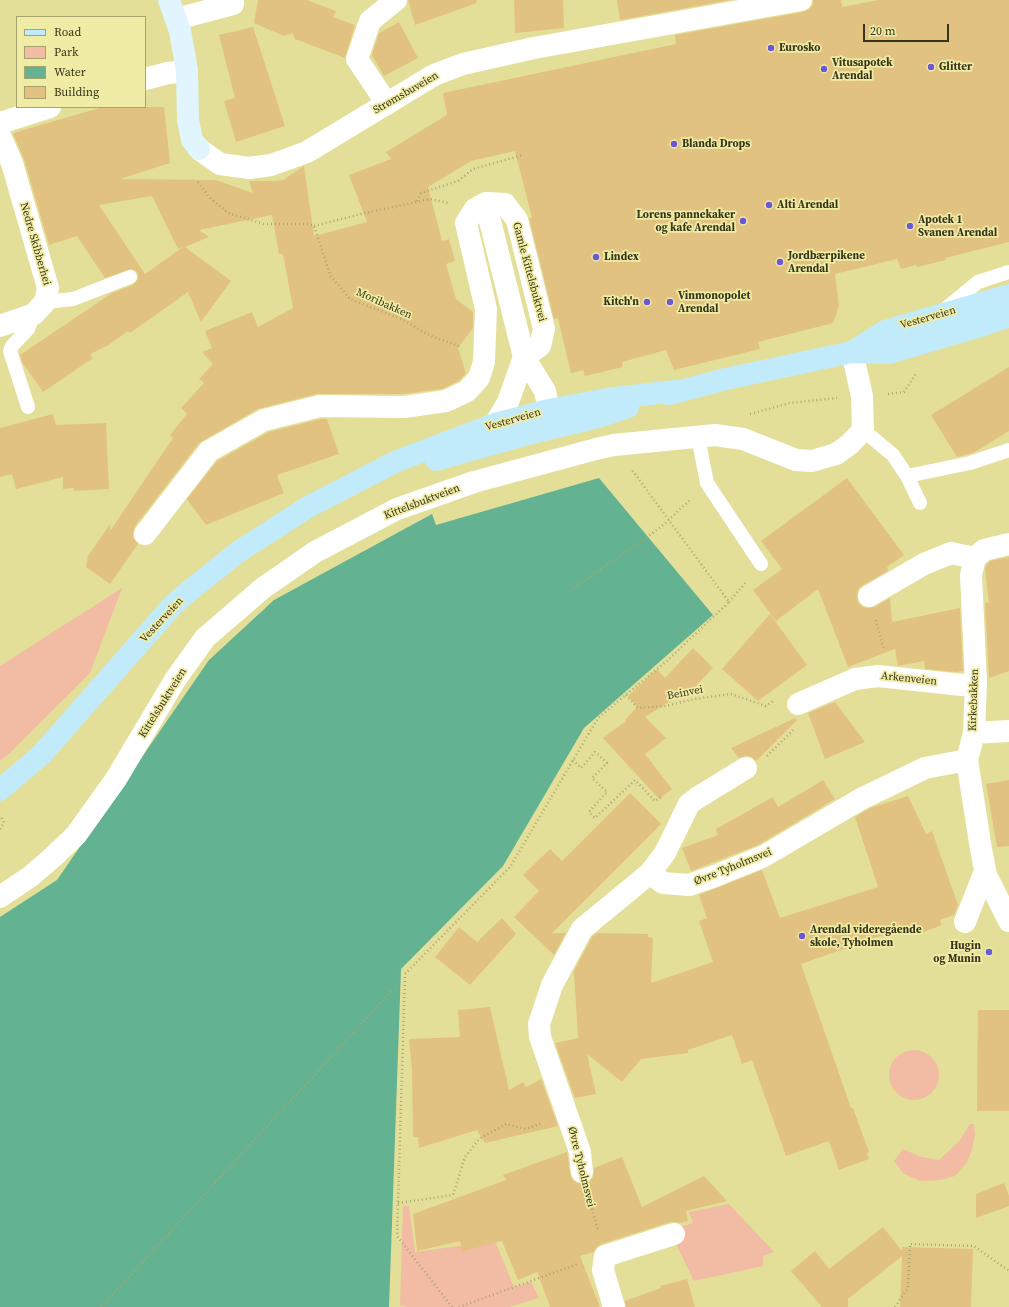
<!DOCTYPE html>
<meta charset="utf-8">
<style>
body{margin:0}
#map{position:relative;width:1009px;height:1307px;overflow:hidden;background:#e3df99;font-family:"Source Serif 4",serif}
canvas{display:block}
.legend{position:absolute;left:16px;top:16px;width:130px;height:92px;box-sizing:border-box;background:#f0eca5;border:1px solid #a6a36d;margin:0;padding:5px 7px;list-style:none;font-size:12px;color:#373519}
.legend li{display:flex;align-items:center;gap:8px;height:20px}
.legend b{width:20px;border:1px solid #a6a36d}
.scale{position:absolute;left:863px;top:24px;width:86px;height:18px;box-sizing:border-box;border:2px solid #373519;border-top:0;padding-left:5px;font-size:12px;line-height:14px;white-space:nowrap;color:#373519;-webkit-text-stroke:3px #f0eca5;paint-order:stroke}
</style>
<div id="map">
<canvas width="1009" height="1307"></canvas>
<ul class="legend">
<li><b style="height:5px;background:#c1ebfb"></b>Road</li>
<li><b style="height:11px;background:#f2bba3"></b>Park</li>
<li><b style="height:11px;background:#63b292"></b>Water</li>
<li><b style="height:11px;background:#e2c280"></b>Building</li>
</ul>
<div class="scale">20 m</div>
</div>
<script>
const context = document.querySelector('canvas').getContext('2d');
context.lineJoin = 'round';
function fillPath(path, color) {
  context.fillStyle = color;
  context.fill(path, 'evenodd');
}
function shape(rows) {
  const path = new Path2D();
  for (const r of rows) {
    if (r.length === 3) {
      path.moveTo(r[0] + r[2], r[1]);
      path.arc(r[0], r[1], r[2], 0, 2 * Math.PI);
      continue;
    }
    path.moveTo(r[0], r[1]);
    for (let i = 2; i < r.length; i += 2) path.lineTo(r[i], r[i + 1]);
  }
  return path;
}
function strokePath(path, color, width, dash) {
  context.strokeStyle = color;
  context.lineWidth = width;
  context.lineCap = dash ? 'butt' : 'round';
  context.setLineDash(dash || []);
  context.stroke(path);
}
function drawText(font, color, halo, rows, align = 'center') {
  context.font = font + ' "Source Serif 4",serif';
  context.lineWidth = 3.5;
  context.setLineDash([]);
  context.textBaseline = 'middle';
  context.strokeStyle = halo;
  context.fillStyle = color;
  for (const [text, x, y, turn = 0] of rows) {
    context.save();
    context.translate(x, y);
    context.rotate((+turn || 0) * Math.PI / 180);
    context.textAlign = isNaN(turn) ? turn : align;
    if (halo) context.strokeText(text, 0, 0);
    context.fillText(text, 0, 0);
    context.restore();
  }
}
const green = shape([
 [122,588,90,673,10,753,0,761,0,666],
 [914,1075,25],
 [970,1124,974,1124,975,1135,972,1150,966,1164,955,1176,940,1180,921,1181,904,1174,894,1161,903,1149,921,1157,939,1160,959,1141],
 [729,1204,774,1252,763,1256,763,1266,694,1281,669,1230,693,1223,689,1212],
 [403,1206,409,1206,415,1252,495,1241,514,1287,531,1282,539,1298,509,1307,407,1307,400,1305]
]);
const water = shape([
 [599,478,713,615,584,728,503,866,401,969,389,1307,0,1307,0,917,57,880,209,660,274,600,432,514,436,525]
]);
const building = shape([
 [258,0,307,0,336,11,333,17,355,25,345,58,295,39,293,33,284,36,254,23],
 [408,0,476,0,477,3,415,25],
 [514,0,563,0,564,28,515,33],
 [617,0,730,0,620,20],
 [813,0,841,0,842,7,878,0,1009,0,1009,242,945,258,946,260,917,267,916,265,901,269,897,259,835,274,839,306,833,323,758,342,760,349,674,370,666,350,622,362,623,367,585,376,583,370,571,373,558,318,554,319,529,218,532,218,515,151,471,161,428,187,442,241,449,239,455,261,446,264,456,299,473,312,473,328,458,348,466,373,459,381,442,389,403,394,317,394,258,409,199,443,135,526,133,532,133,538,138,544,110,584,86,567,88,556,110,524,110,531,173,438,170,435,187,414,181,408,204,383,199,379,213,364,202,352,212,348,205,331,252,312,258,327,293,308,283,254,279,254,272,215,199,230,209,237,185,247,231,281,201,322,188,292,130,333,128,331,107,346,90,354,93,358,43,392,22,362,20,355,112,293,133,285,138,279,138,274,136,271,131,269,105,278,77,236,49,245,24,159,13,133,103,107,164,107,170,163,120,179,216,180,253,193,249,181,276,181,283,180,304,166,314,236,367,222,349,175,391,159,386,152,447,115,443,93,676,44,675,35,803,12,809,9,813,5],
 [152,196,178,249,183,247,145,274,99,205],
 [399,22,418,58,384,76,372,55,379,33],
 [253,27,285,126,236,142,224,101,235,98,219,35],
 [1009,367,1009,431,975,452,957,457,931,415],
 [53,414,56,425,106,423,109,489,74,491,74,488,63,489,63,477,16,489,12,474,0,477,0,428],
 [321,419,327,419,339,454,277,475,284,493,206,525,187,499,217,461,269,432],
 [847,478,904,555,887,567,888,571,863,585,858,589,857,596,858,603,863,607,869,608,875,607,890,598,892,622,960,608,963,671,956,672,925,669,924,661,898,666,895,649,848,667,818,589,776,621,753,590,782,569,761,541],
 [1009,557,1009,671,989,678,985,603,989,602,985,570,986,566,990,561],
 [770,614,807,665,758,701,722,669],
 [693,648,713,668,690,692,688,690,645,717,666,738,645,754,672,789,659,799,603,738,626,721,625,720,637,707,628,696,657,669,665,678],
 [835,702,865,742,825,759,808,713],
 [795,718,797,720,756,761,752,757,746,756,739,758,731,748],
 [823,780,835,799,758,845,691,871,682,848,718,835,716,829,773,797,778,807],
 [1009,780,1009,846,997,847,986,784],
 [630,793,661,824,552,933,566,933,554,955,514,917,539,891,523,875,550,849,562,861],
 [908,796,926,834,932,831,958,905,954,915,940,920,942,925,919,934,917,927,897,935,895,931,801,964,851,1108,853,1108,869,1152,867,1153,869,1159,839,1170,829,1141,786,1156,752,1060,742,1064,732,1035,688,1050,688,1053,641,1059,622,1082,587,1054,596,1094,575,1098,555,1043,578,1038,574,974,573,973,592,937,597,933,648,934,648,937,653,938,651,983,713,962,699,921,707,918,699,895,762,870,780,918,878,887,855,817,870,808],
 [502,918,516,934,470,985,435,957,459,927,477,942],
 [490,1007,509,1090,523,1082,526,1087,541,1079,558,1126,485,1143,477,1130,419,1148,418,1137,413,1137,412,1070,409,1039,460,1037,458,1010],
 [978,1010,1009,1010,1009,1111,977,1111],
 [567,1152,570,1173,572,1179,577,1183,583,1184,589,1182,593,1177,594,1168,622,1157,642,1207,704,1176,727,1201,686,1211,688,1221,680,1223,676,1222,670,1222,601,1244,596,1248,594,1252,580,1256,600,1307,550,1307,537,1272,518,1280,502,1241,462,1251,460,1241,417,1251,413,1214,506,1180,503,1175],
 [1004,1183,1009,1196,1009,1206,976,1218,976,1194],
 [883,1227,902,1251,902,1247,973,1249,971,1307,900,1307,902,1256,848,1299,848,1307,822,1307,791,1271,815,1251,829,1269],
 [687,1279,695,1307,626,1307,625,1301,661,1288,660,1286]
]);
const path = shape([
 [198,182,210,198,228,213,264,224,308,224,314,226,330,275,350,299,401,319,431,336,459,346],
 [417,201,421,193,458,181,473,169,523,155],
 [314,226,361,214,430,199,449,203],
 [888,394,904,392,917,372],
 [750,414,790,403,837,398],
 [574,588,661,527,691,499],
 [729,602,747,581],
 [876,620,884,650],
 [626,695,638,708,666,706,694,699,731,694,766,706,773,701],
 [767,756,793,730],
 [573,760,581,768,595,752,607,763,592,778,607,792,589,812,595,818,635,780,655,801,663,796],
 [0,829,4,823,1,817],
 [589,1197,598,1231],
 [398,1203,453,1195,465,1157,479,1139,506,1124,526,1129,542,1123],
 [101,1307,397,985],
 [452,1307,397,1236,405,974,510,867,598,718,668,660,729,602,632,470],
 [459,1307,578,1264],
 [895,1307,908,1288,910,1244,974,1246,1009,1271]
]);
const lane = shape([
 [45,302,73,299,130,277],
 [943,311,978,282,1009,272],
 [28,407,10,351,12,346,28,329,34,314],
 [863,430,893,455,907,476,920,503],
 [698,437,707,483,761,564],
 [907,476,970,463,1009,450]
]);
const street = shape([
 [176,19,233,4,233,0],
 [145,79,168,73,187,71],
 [387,104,357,59,370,21,396,0],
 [0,123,50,107],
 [0,136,12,163,48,288,45,302,34,314,0,326],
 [199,149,220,164,249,168,271,165,307,152,434,75,463,64,534,48,801,0],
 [488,213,524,357,545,391,549,410,538,425],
 [495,424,508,402,524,357],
 [145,534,209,451,264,420,320,406,404,407,446,401,467,391,479,378,484,362,486,309,466,223,475,209,486,203,505,204,517,220,544,329,540,346,524,357],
 [1009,544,984,550,975,558,971,575,976,683,974,733,967,760,981,849,986,875,1009,921],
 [869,596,924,564,951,553,975,558],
 [798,704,855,679,878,676,962,685,976,683],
 [974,733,1009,731],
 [650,873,665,853,689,804,697,798,746,768],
 [0,897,31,876,53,857,76,835,116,779,175,680,205,638,263,588,315,552,397,509,474,482,596,449,614,445,715,435,743,439,796,460,812,461,836,454,850,444,863,430,862,396,852,352],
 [965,922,985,871],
 [582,1172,580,1152,540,1037,539,1024,552,985,582,929,650,873,663,883,689,885,715,876,764,856,861,799,925,768,967,760],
 [614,1307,603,1270,605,1256,674,1234]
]);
const secondary = shape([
 [169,0,180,31,187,71,188,120,192,140,199,149]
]);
const primary = shape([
 [852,352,885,331,1009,295],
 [669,394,726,379,852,352,889,353,977,327,1009,316],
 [436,460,532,433,598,417,628,407],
 [0,790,41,755,173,605,188,592,238,552,308,507,397,461,495,424,549,410,607,399,683,390]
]);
const markers = [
 [771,48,4,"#6a59d2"],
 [931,67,4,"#6a59d2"],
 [824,69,4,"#6a59d2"],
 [674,144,4,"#6a59d2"],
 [769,205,4,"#6a59d2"],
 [743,221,4,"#6a59d2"],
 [910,226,4,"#6a59d2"],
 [596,257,4,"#6a59d2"],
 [780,262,4,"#6a59d2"],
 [647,302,4,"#6a59d2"],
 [670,302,4,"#6a59d2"],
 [802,936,4,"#6a59d2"],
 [989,952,4,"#6a59d2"]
];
const poiNames = [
 ["Eurosko",779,48],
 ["Vitusapotek",832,63],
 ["Arendal",832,76],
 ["Glitter",939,67],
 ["Blanda Drops",682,144],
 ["Alti Arendal",777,205],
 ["Lorens pannekaker",735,215,"right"],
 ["og kafe Arendal",735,228,"right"],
 ["Apotek 1",918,220],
 ["Svanen Arendal",918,233],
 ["Jordbærpikene",788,256],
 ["Arendal",788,269],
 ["Lindex",604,257],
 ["Vinmonopolet",678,296],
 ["Arendal",678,309],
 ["Kitch'n",639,302,"right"],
 ["Arendal videregående",810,930],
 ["skole, Tyholmen",810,943],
 ["Hugin",981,946,"right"],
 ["og Munin",981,959,"right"]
];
const streetNames = [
 ["Strømsbuveien",406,93,-30],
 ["Nedre Skibberhei",35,244,74],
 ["Gamle Kittelsbuktvei",529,272,75],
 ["Moribakken",384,304,24],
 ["Vesterveien",928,318,-16],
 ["Vesterveien",513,420,-16],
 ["Kittelsbuktveien",422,502,-21],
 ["Vesterveien",162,620,-47],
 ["Arkenveien",909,679,6],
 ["Beinvei",685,693,-11],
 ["Kirkebakken",974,700,-88],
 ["Kittelsbuktveien",163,703,-58],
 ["Øvre Tyholmsvei",733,867,-22],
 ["Øvre Tyholmsvei",581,1167,76]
];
fillPath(green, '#f2bba3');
fillPath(water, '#63b292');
fillPath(building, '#e2c280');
strokePath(path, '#aaa76f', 2.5, [1, 3]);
strokePath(lane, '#fff', 14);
strokePath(street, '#fff', 22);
strokePath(secondary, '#e0f5fd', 22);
strokePath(primary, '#c1ebfb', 22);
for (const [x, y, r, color] of markers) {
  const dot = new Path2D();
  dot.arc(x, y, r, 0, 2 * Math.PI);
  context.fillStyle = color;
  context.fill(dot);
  strokePath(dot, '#f0eca5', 1.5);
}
drawText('bold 11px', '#373519', '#f0eca5', poiNames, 'left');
drawText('11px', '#373519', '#f0eca5', streetNames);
</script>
